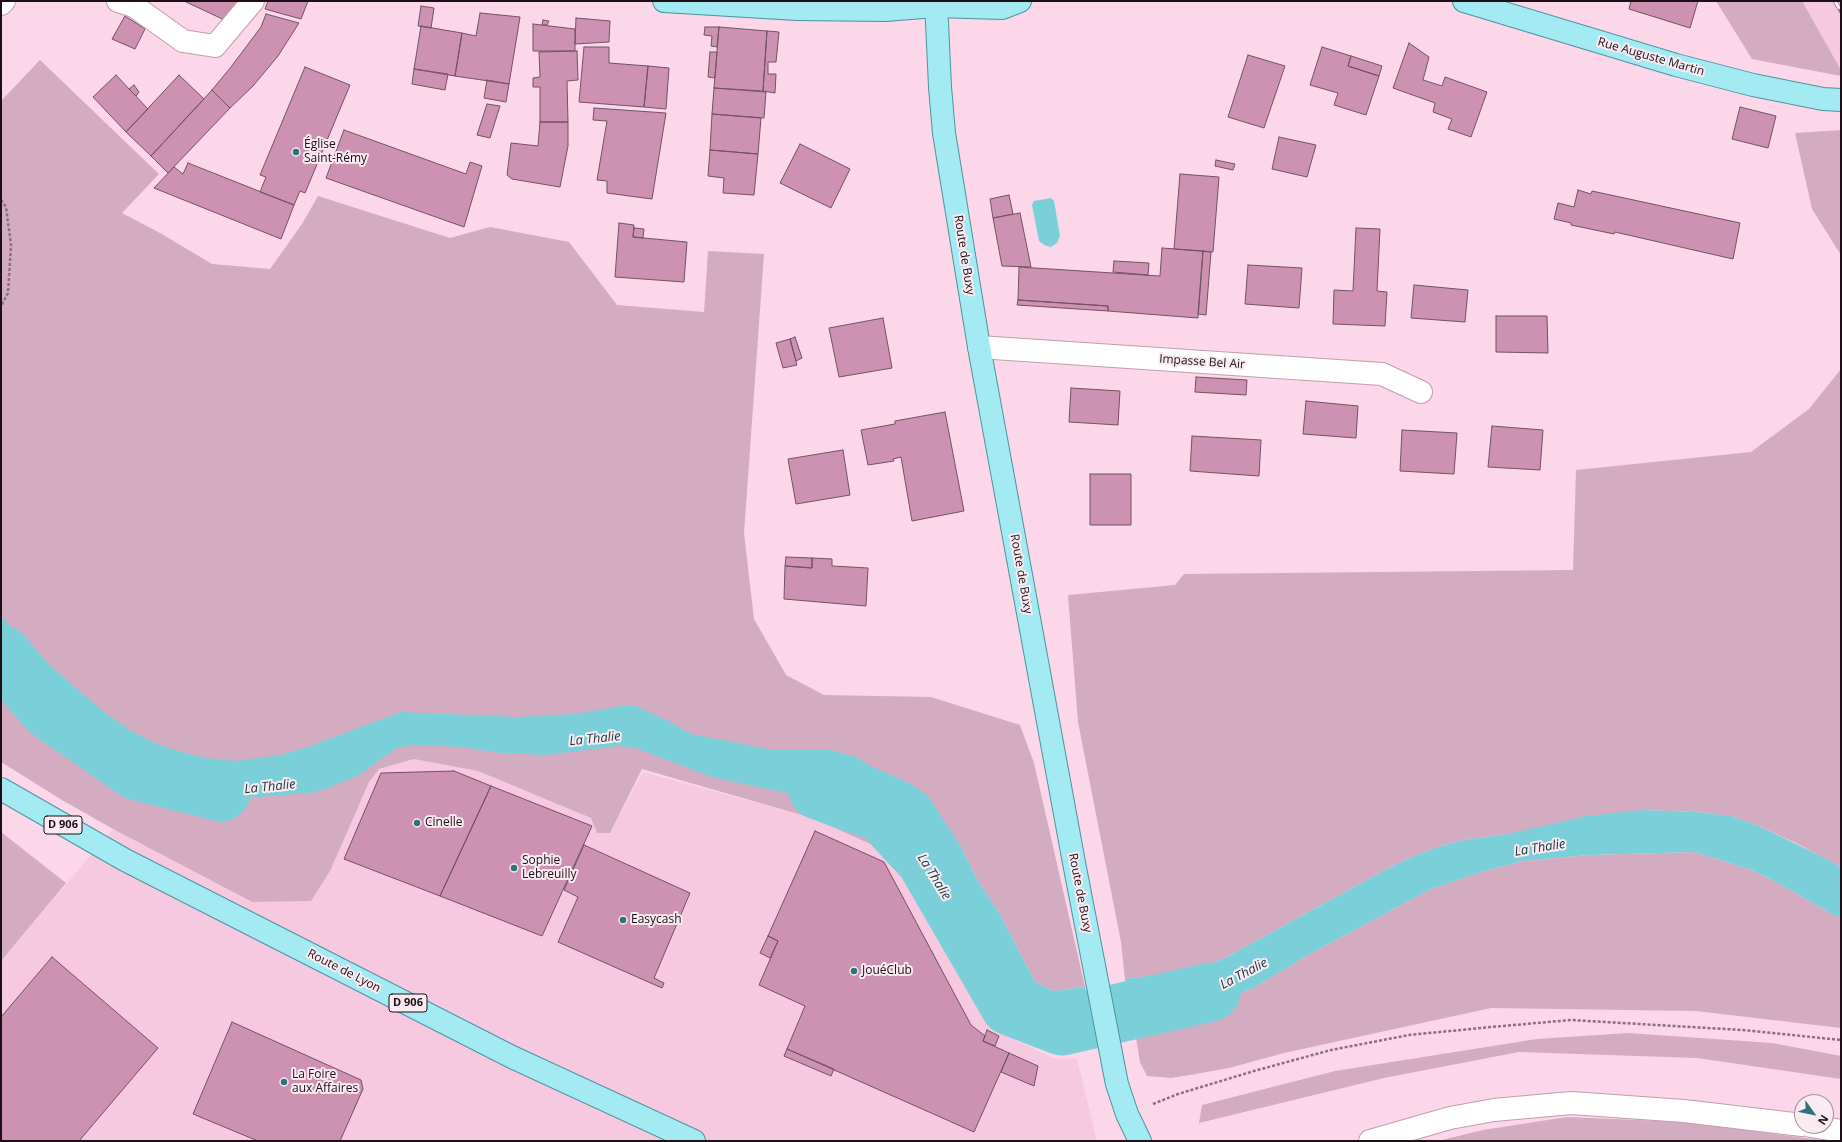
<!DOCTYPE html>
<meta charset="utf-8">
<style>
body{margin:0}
#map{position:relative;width:1842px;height:1142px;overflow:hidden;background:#fcd6e9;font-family:"Open Sans",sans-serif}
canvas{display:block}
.frame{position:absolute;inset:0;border:2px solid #1c0f16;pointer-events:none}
.north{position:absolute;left:1794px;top:1094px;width:40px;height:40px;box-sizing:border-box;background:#faebf2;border:1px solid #a1939a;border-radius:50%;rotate:123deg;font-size:11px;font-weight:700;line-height:16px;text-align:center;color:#1c0f16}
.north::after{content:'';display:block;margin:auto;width:14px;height:18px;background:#2b747c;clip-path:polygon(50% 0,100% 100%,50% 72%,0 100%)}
</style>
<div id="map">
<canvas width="1842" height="1142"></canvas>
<div class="frame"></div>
<div class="north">N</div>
</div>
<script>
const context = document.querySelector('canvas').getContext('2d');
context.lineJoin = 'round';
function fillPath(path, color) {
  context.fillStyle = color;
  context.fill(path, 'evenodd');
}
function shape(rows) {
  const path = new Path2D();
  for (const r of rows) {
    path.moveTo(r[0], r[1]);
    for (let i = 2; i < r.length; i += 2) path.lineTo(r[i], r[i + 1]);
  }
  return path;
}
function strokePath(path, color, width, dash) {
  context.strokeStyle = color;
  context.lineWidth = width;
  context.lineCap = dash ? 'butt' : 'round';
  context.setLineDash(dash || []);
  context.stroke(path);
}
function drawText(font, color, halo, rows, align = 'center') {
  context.font = font + ' "Open Sans",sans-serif';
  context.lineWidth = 4;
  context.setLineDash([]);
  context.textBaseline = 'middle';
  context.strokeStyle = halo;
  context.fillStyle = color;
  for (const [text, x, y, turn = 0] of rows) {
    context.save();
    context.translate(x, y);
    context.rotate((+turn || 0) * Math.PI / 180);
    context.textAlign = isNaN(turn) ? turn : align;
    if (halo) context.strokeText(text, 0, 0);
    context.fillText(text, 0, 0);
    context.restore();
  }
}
const built = shape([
 [1802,1,1841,1,1841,70],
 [414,759,478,771,591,818,597,833,610,833,643,772,812,818,895,855,962,965,990,1018,1015,1040,1053,1058,1077,1059,1097,1141,1,1141,1,961,113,829,251,902,369,782,379,769]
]);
const green = shape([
 [1716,1,1802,1,1841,70,1841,76,1752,59],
 [40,60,159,174,122,213,160,233,212,264,270,269,302,224,318,196,450,238,490,227,569,242,617,305,704,312,708,251,764,254,744,533,754,619,786,675,824,695,931,697,1020,725,1034,763,1085,987,1054,991,1035,982,1000,914,978,881,960,845,913,785,895,855,812,818,642,769,610,833,597,833,591,818,478,771,414,759,379,769,369,782,330,871,311,901,252,902,113,829,62,800,1,762,1,101],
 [1841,130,1841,255,1812,209,1795,133],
 [1841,369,1841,867,1800,845,1757,825,1731,816,1696,812,1643,810,1507,834,1464,840,1438,847,1414,856,1387,869,1223,959,1200,968,1181,972,1125,979,1121,942,1078,722,1068,595,1175,585,1184,574,1573,570,1576,470,1751,452,1809,409],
 [1,832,66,883,1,961],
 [1695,852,1752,870,1778,883,1841,919,1841,1028,1696,1011,1491,1008,1284,1053,1229,1068,1190,1075,1171,1078,1147,1076,1140,1062,1136,1038,1168,1030,1183,1024,1225,1001,1257,986,1308,955,1431,889,1488,870,1524,861,1588,855],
 [1628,1033,1772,1043,1841,1056,1841,1079,1697,1058,1519,1052,1384,1078,1199,1123,1202,1105,1335,1071,1537,1039],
 [1567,1117,1684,1122,1828,1141,1438,1141,1483,1130]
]);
const water = shape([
 [1051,198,1054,201,1060,236,1057,243,1051,247,1044,245,1039,241,1032,205,1034,201],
 [1,616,45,661,119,725,157,744,193,756,206,758,235,761,280,755,305,748,401,712,516,717,576,714,621,706,636,706,670,722,691,734,768,749,831,750,856,757,869,765,913,785,928,796,960,845,978,881,1000,914,1035,982,1054,991,1085,987,1093,1033,1048,1038,1039,1037,1032,1031,1022,1021,1002,994,941,889,927,860,913,841,896,826,861,808,823,798,800,796,712,777,636,748,618,746,546,755,500,753,462,747,413,745,397,748,359,775,326,789,309,793,234,799,203,795,162,783,136,769,96,744,30,693,1,665],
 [1643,810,1696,812,1731,816,1757,825,1819,855,1841,867,1841,919,1778,883,1752,870,1695,852,1588,855,1524,861,1488,870,1431,889,1308,955,1257,986,1225,1001,1183,1024,1168,1030,1136,1038,1125,979,1181,972,1200,968,1223,959,1387,869,1414,856,1438,847,1464,840,1507,834,1587,816]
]);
const river = shape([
 [1,654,48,709,137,771,221,792],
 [818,790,882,813,925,859,1010,1006,1062,1026,1211,992]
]);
const building = shape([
 [184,1,241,1,231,23,184,1],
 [268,1,308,1,301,19,265,9,268,1],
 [1631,1,1698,1,1690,28,1629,9,1631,1],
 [421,6,434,8,431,28,418,26,421,6],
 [480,13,520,17,509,84,455,76,462,33,476,36,480,13],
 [266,14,299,23,278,56,253,86,230,108,212,90,231,67,261,27,266,14],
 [125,16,145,29,135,49,112,39,125,16],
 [576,18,610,21,609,42,575,44,576,18],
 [543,20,549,21,547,25,542,25,543,20],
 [533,24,575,29,575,51,533,51,533,24],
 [421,26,462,33,455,76,414,69,421,26],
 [705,27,719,27,717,47,711,46,712,36,704,35,705,27],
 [719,27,767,31,763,91,714,88,719,27],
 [767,31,779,32,776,62,768,62,768,74,776,74,775,93,763,91,767,31],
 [1409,43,1429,57,1423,80,1442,86,1445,77,1487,92,1471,137,1448,129,1452,119,1433,112,1435,103,1393,88,1409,43],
 [584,47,609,47,609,63,648,66,644,107,579,102,584,47],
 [1322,47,1351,56,1348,66,1379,76,1366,115,1334,105,1338,93,1310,85,1322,47],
 [577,51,578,80,567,81,568,122,540,122,540,87,533,87,533,78,540,77,539,52,577,51],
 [710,52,717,52,715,78,708,77,710,52],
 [1248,55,1285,66,1264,128,1228,117,1248,55],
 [1351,56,1382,66,1379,76,1348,66,1351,56],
 [648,66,669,68,666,109,644,107,648,66],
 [305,67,350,85,305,193,300,191,294,205,260,192,266,177,260,175,305,67],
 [414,69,448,74,445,90,412,84,414,69],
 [116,75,148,109,126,132,93,97,116,75],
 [179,75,204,99,151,156,126,132,179,75],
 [487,80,509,84,506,102,484,98,487,80],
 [134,85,139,92,136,96,129,89,134,85],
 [714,88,766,92,764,118,712,114,714,88],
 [212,90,230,108,168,173,151,156,212,90],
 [487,104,500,106,490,138,477,135,487,104],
 [1740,107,1776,116,1768,148,1732,139,1740,107],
 [594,108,666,113,652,199,607,193,607,181,597,180,607,121,593,120,594,108],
 [712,114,761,118,758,154,710,150,712,114],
 [540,122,568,122,568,146,560,187,512,179,507,175,511,143,538,146,540,122],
 [344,130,466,174,470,162,482,166,464,227,326,178,344,130],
 [1279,137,1316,145,1307,177,1272,169,1279,137],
 [800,144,850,169,831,208,780,183,800,144],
 [710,150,758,154,754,195,723,193,724,178,708,176,710,150],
 [1216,160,1235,164,1233,170,1215,166,1216,160],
 [188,163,294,205,281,239,154,188,174,167,183,174,188,163],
 [1180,174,1219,177,1213,252,1174,249,1180,174],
 [1578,190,1591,194,1592,191,1740,223,1733,259,1615,232,1614,234,1571,225,1571,223,1554,219,1558,203,1574,207,1578,190],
 [1009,195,1013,214,993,218,990,199,1009,195],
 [1020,213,1031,267,1002,266,993,218,1020,213],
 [619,223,634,225,633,237,687,242,684,282,615,277,619,223],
 [634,228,644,229,643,238,633,237,634,228],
 [1356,228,1380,229,1377,291,1387,292,1385,326,1333,324,1334,290,1353,291,1356,228],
 [1162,248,1203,251,1198,318,1108,311,1108,306,1018,300,1019,267,1160,276,1162,248],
 [1203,251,1211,252,1206,315,1198,314,1203,251],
 [1114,261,1149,263,1148,275,1113,272,1114,261],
 [1248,265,1302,268,1299,308,1245,304,1248,265],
 [1414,285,1468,290,1465,322,1411,318,1414,285],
 [1018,300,1108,306,1108,311,1017,305,1018,300],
 [1496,316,1547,316,1548,353,1496,352,1496,316],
 [883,318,892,368,839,377,829,328,883,318],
 [795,337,802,358,796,361,790,339,795,337],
 [790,339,797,365,783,368,776,343,790,339],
 [1196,377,1247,380,1246,395,1195,392,1196,377],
 [1071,388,1120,391,1118,425,1069,422,1071,388],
 [1306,401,1358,406,1356,438,1303,434,1306,401],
 [945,412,964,511,912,521,901,457,893,459,894,461,868,465,861,430,895,424,895,421,945,412],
 [1492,426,1543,430,1540,470,1488,467,1492,426],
 [1402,430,1457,433,1454,474,1400,471,1402,430],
 [1192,436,1261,440,1259,476,1190,471,1192,436],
 [843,450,850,495,796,504,788,459,843,450],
 [1090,474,1131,474,1131,525,1090,525,1090,474],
 [786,557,812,558,812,568,785,566,786,557],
 [812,558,832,559,832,566,868,568,866,606,784,599,785,566,812,568,812,558],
 [454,771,491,786,440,896,344,859,381,773,454,771],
 [491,786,592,826,542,936,440,896,491,786],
 [815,831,884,862,971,1025,985,1036,983,1041,1009,1053,974,1132,787,1049,805,1006,759,985,778,941,768,936,815,831],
 [584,845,690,893,654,978,664,983,662,988,558,942,578,897,564,890,584,845],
 [768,936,778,941,770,958,760,953,768,936],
 [52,957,158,1048,79,1141,4,1141,1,1139,1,1017,52,957],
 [232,1022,361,1080,363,1089,340,1141,258,1141,193,1114,232,1022],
 [987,1030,999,1036,995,1046,983,1041,987,1030],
 [787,1049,834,1069,831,1076,784,1056,787,1049],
 [1009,1053,1038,1066,1034,1086,1001,1072,1009,1053]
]);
const path = shape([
 [1,200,6,207,11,245,8,293,1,306],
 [1153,1104,1178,1094,1254,1071,1331,1050,1409,1035,1491,1027,1571,1020,1742,1030,1841,1040]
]);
const minor = shape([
 [118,1,134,6,183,41,215,46,253,1],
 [1,4,4,1],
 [979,347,1382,374,1421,392],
 [1811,1126,1841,1131],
 [1370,1141,1450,1118,1494,1110,1571,1103,1684,1111,1802,1125]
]);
const major = shape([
 [664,1,797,9,885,10,936,6,1002,8,1020,1],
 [936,1,940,87,944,133,979,347,1075,868,1117,1084,1127,1114,1140,1141],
 [1464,1,1676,65,1753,85,1823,99,1841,100],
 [1,789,125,860,512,1057,694,1141]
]);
const rail = shape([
 [1835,1,1841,11]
]);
const markers = [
 [296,152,4,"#2b747c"],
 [417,823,4,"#2b747c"],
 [514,868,4,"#2b747c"],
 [623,920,4,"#2b747c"],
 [854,971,4,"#2b747c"],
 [284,1082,4,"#2b747c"]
];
const shields = [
 [63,825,38],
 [408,1003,38]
];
const shieldNames = [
 ["D 906",63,825],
 ["D 906",408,1003]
];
const streetNames = [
 ["Rue Auguste Martin",1651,57,16],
 ["Route de Buxy",964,255,81],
 ["Impasse Bel Air",1202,362,4],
 ["Route de Buxy",1021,574,80],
 ["Route de Buxy",1080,893,79],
 ["Route de Lyon",344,971,27]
];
const poiNames = [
 ["Église",304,145],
 ["Saint-Rémy",304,159],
 ["Cinelle",425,823],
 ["Sophie",522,861],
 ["Lebreuilly",522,875],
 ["Easycash",631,920],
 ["JouéClub",862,971],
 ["La Foire",292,1075],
 ["aux Affaires",292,1089]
];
const waterNames = [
 ["La Thalie",595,739,-6],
 ["La Thalie",270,787,-6],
 ["La Thalie",1540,848,-9],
 ["La Thalie",934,877,58],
 ["La Thalie",1244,974,-28]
];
fillPath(built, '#f6c9e0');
fillPath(green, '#d4acc1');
fillPath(water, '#7acfd9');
strokePath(river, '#7acfd9', 59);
fillPath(building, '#cd91b1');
strokePath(building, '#725263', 1);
strokePath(minor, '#c09daf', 24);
strokePath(major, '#4c949f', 24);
strokePath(path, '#89707d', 2.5, [3, 2]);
strokePath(minor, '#fff', 22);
strokePath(major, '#a3eaf2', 22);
strokePath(rail, '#947a87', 4.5);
strokePath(rail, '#faebf2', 3, [9]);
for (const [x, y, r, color] of markers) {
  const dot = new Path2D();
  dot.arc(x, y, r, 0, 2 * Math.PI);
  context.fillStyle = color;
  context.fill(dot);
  strokePath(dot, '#faebf2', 1.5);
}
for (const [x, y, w] of shields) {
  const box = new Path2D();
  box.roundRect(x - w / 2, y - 9, w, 18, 3);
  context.fillStyle = '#faebf2';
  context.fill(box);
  strokePath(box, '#1c0f16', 1);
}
drawText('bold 11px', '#1c0f16', null, shieldNames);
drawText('12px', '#1c0f16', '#faebf2', streetNames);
drawText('12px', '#1c0f16', '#faebf2', poiNames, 'left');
drawText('italic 13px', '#0e373c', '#faebf2', waterNames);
</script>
